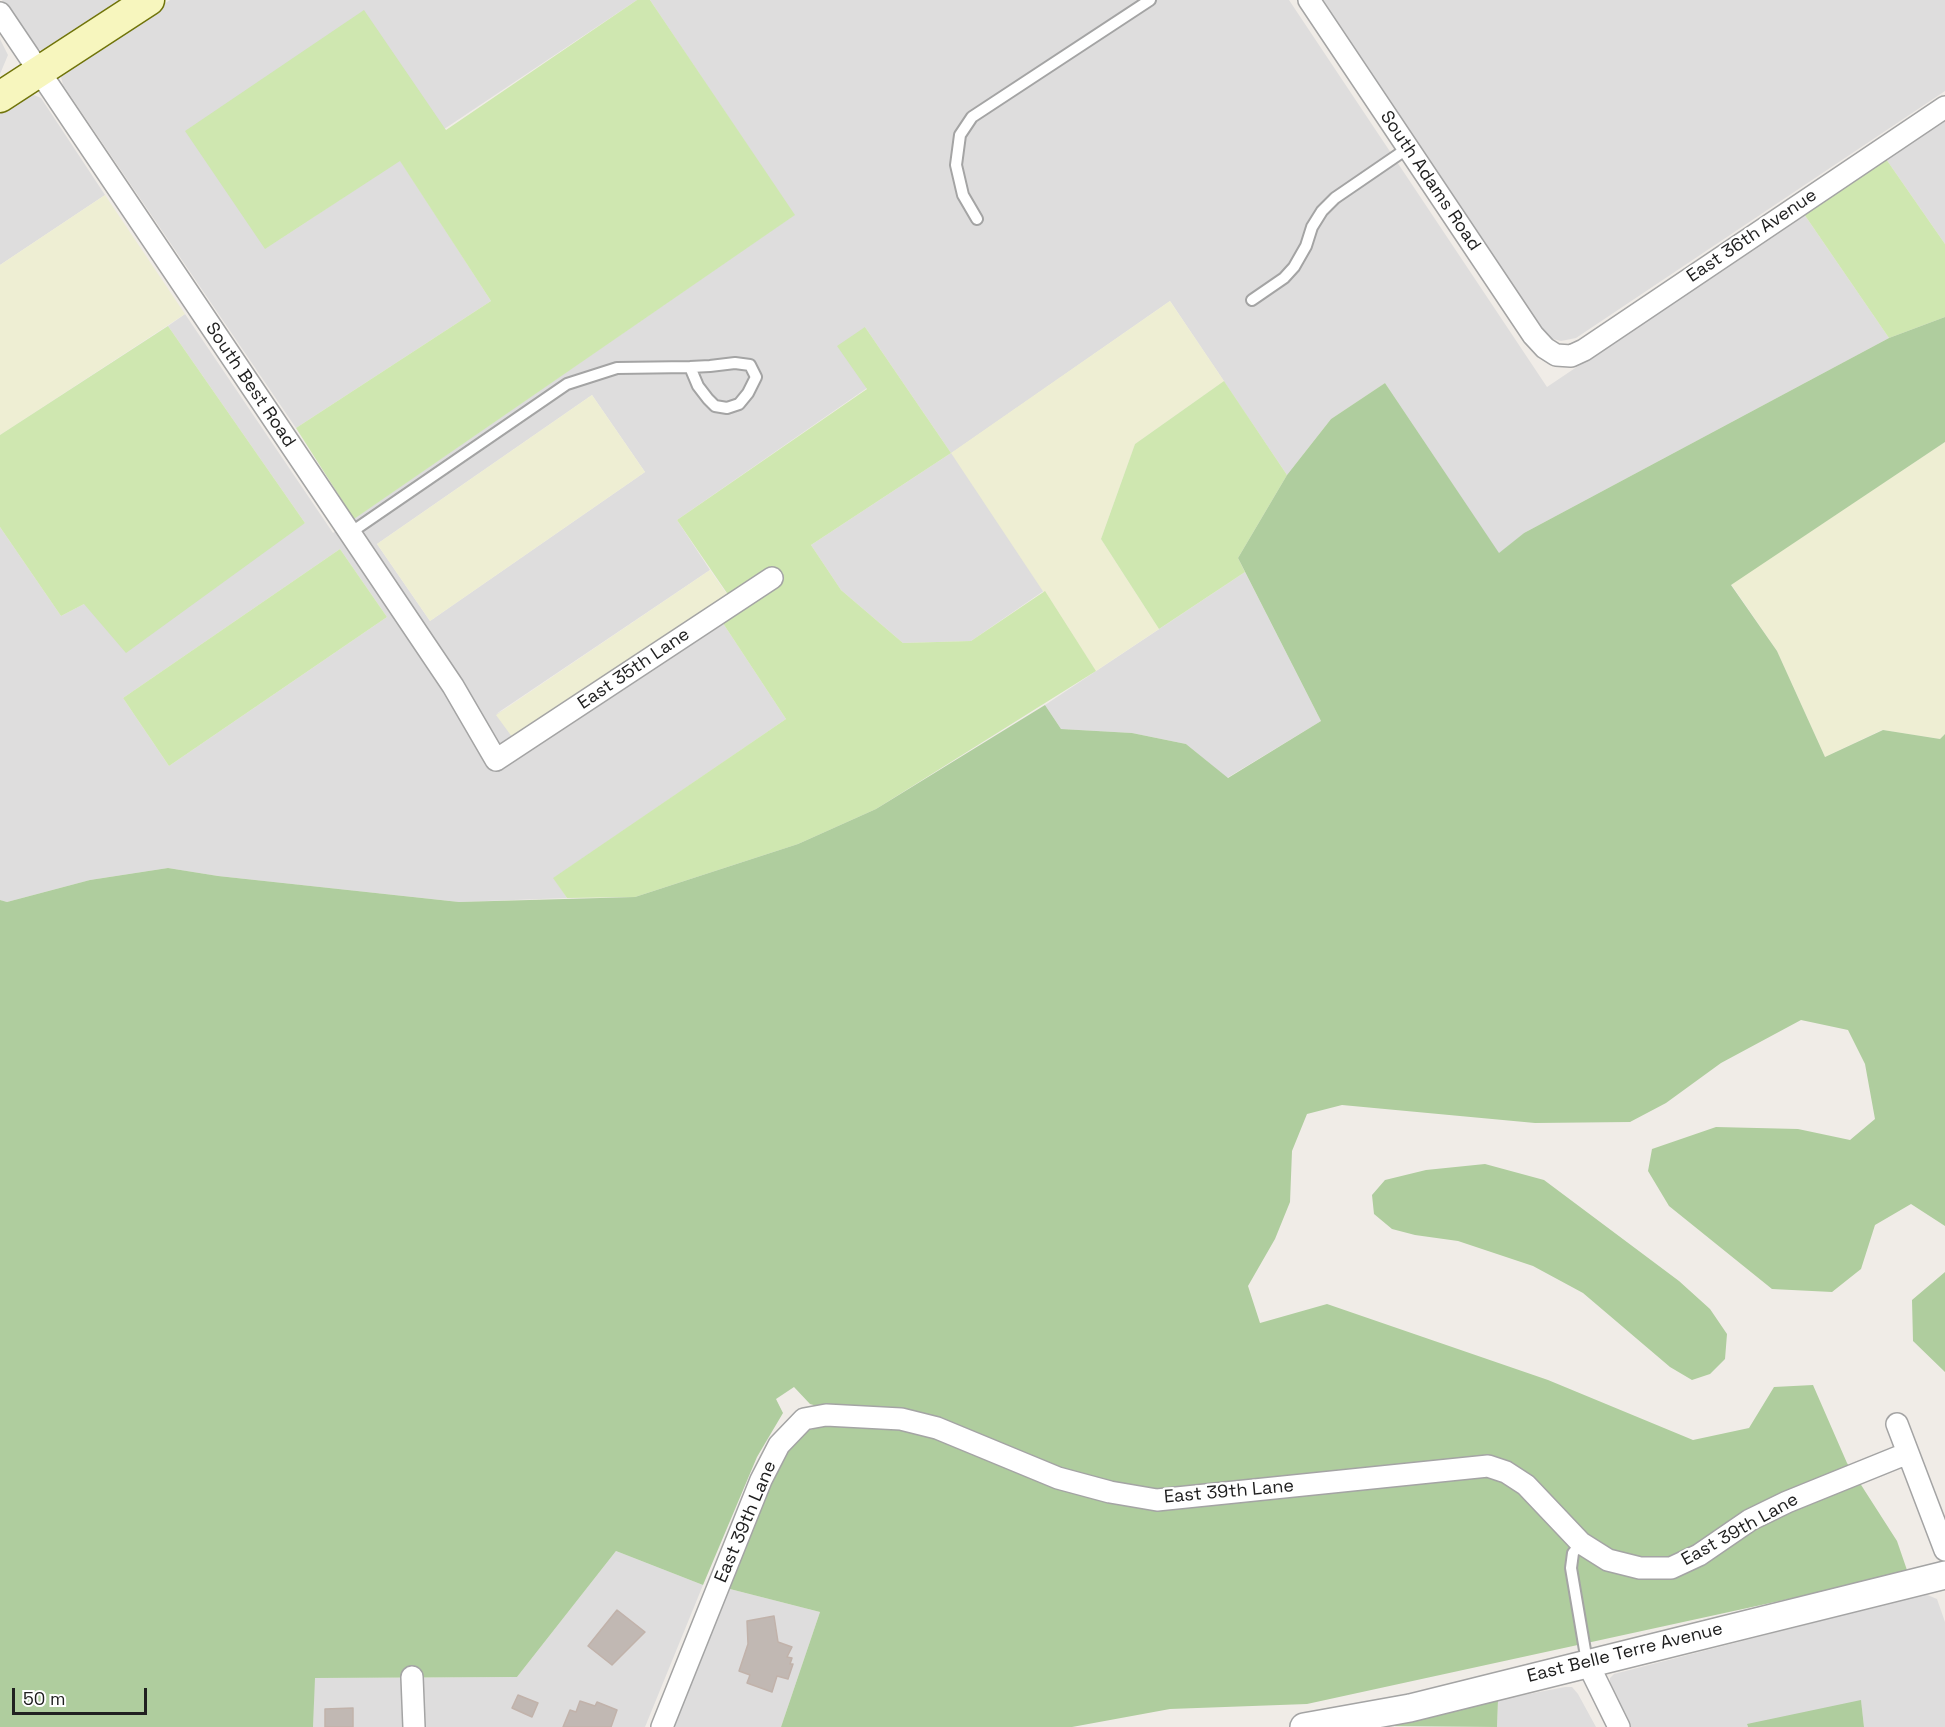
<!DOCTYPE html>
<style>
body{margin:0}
#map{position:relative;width:1945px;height:1727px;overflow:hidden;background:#f0ece7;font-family:"Space Grotesk",sans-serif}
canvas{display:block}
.scale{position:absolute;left:12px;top:1688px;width:135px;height:27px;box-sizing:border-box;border:3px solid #202020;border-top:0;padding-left:8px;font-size:18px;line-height:21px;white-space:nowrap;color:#202020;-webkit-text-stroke:4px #fff;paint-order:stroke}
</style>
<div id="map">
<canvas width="1945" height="1727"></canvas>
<div class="scale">50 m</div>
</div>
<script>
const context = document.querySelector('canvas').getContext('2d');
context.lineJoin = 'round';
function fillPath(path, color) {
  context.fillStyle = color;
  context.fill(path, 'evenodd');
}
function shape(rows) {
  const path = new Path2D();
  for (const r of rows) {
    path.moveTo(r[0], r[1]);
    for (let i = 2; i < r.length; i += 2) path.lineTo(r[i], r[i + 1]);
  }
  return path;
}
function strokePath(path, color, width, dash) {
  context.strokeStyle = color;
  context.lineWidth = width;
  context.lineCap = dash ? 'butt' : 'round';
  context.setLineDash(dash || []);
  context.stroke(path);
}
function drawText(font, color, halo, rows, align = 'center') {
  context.font = font + ' "Space Grotesk",sans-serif';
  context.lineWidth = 4.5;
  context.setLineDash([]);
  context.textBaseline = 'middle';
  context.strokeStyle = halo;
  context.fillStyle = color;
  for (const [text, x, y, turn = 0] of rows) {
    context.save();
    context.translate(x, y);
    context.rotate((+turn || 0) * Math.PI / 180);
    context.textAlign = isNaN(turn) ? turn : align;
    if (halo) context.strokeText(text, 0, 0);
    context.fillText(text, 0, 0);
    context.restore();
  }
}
const residential = shape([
 [2,0,123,0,51,49,41,50,30,44],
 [170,0,637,0,265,249,400,160,491,301,296,428,63,85,61,77,67,69],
 [650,0,1289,0,1547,387,1804,214,1889,338,1524,533,1499,554,1385,383,1331,419,1287,475,1170,301,952,453,1045,590,971,641,903,643,841,590,811,545,951,453,865,327,867,388,677,520,710,570,496,714,713,608,786,719,554,878,567,898,459,902,218,876,168,868,90,880,7,902,0,900,0,527,61,616,84,604,305,523,168,326,185,314,333,533,794,215],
 [592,395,645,472,430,621,377,544],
 [340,549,387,617,169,766,123,698],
 [1321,0,1945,0,1945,91,1576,338,1561,341,1549,338,1538,327],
 [0,39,8,55,0,74],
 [34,95,41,98,105,195,0,265,0,113,27,96],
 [1945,119,1945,244,1886,159],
 [1245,572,1321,721,1227,778,1186,744,1132,733,1061,729,1045,705],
 [616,1551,703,1585,645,1727,313,1727,314,1678,517,1677],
 [726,1588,820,1612,781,1727,670,1727],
 [1925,1594,1937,1599,1945,1622,1945,1727,1864,1727,1861,1701,1747,1725,1748,1727,1629,1727,1610,1688,1610,1678,1614,1674],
 [1565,1687,1572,1687,1578,1694,1596,1727,1497,1727,1498,1700]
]);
const farmland = shape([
 [105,195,185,314,0,435,0,265],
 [1170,301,1224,381,1135,444,1101,539,1159,629,1096,671,951,453],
 [592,395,645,472,430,621,377,544],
 [1945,442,1945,734,1940,739,1882,730,1825,757,1777,651,1731,584],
 [710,570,729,597,515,741,496,715]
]);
const grass = shape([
 [637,0,650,0,795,215,354,519,296,428,491,301,400,161,265,249,185,131,364,10,446,130],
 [1886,159,1945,244,1945,317,1889,338,1804,214],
 [168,326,305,523,126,653,84,604,61,616,0,527,0,435],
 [865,327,951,453,811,545,841,590,903,643,971,641,1045,591,1096,671,876,809,798,844,635,897,567,898,553,878,786,719,713,608,729,596,677,520,867,389,837,346],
 [1224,381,1287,475,1238,558,1245,572,1159,629,1101,539,1135,444],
 [340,549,387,617,169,766,123,698]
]);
const forest = shape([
 [1945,317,1945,442,1731,585,1777,651,1825,757,1883,730,1940,739,1945,734,1945,1226,1911,1204,1875,1225,1861,1269,1832,1292,1772,1289,1669,1206,1648,1171,1652,1149,1716,1127,1798,1129,1850,1140,1875,1119,1865,1064,1848,1030,1801,1020,1721,1063,1666,1103,1630,1122,1535,1123,1342,1105,1307,1114,1292,1151,1290,1202,1275,1239,1248,1286,1260,1323,1327,1304,1548,1380,1693,1440,1749,1428,1774,1387,1813,1385,1847,1463,1897,1541,1908,1573,1307,1704,1170,1709,1072,1727,781,1727,820,1612,726,1588,783,1452,802,1432,828,1425,824,1408,810,1404,794,1387,776,1399,783,1413,757,1457,703,1585,616,1551,517,1677,315,1678,313,1727,0,1727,0,900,7,902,90,880,168,868,218,876,459,902,635,897,798,844,876,809,1045,705,1061,729,1132,733,1186,744,1228,778,1321,721,1238,558,1287,475,1331,419,1385,383,1499,553,1524,533,1889,338],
 [1485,1164,1544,1180,1679,1281,1710,1309,1727,1334,1725,1359,1710,1374,1692,1380,1670,1367,1583,1293,1533,1266,1458,1241,1415,1235,1392,1229,1374,1214,1372,1195,1385,1180,1426,1170],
 [1945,1272,1945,1372,1913,1341,1912,1300],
 [1498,1700,1497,1727,1387,1726,1418,1718],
 [1861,1700,1864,1727,1748,1727,1747,1724]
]);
const building = shape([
 [617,1610,645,1632,612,1665,588,1646,617,1610],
 [774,1616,778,1642,792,1647,787,1657,792,1658,790,1664,793,1664,788,1679,777,1676,772,1692,747,1683,750,1675,739,1671,748,1644,747,1621,774,1616],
 [518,1695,538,1703,532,1717,512,1708,518,1695],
 [580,1701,595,1706,597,1702,617,1710,611,1727,563,1727,570,1710,576,1712,580,1701],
 [353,1708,353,1727,325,1727,325,1709,353,1708]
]);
const service = shape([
 [977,219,963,195,956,165,960,135,972,117,1150,0],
 [1252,300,1284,278,1294,267,1306,246,1312,227,1322,211,1335,198,1408,148],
 [350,533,567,384,617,368,690,367,710,366,735,363,750,365,756,377,748,393,739,404,727,408,715,406,708,399,698,386,690,367],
 [1581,1543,1573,1553,1571,1568,1587,1662]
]);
const minor = shape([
 [1309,0,1533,335,1545,348,1556,355,1571,356,1584,350,1945,107],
 [0,13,453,686,496,760,772,578],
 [1897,1424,1945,1550],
 [1587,1662,1619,1727],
 [412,1677,414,1727],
 [662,1727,761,1480,779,1445,804,1419,826,1415,901,1419,937,1428,1058,1478,1110,1492,1157,1500,1488,1466,1506,1472,1526,1485,1581,1543,1608,1560,1640,1568,1671,1568,1699,1555,1750,1520,1787,1502,1908,1453]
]);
const tertiary = shape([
 [1304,1727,1410,1708,1945,1575]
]);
const secondary = shape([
 [0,97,149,0]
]);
const streetNames = [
 ["South Adams Road",1430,181,56],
 ["East 36th Avenue",1752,236,-34],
 ["South Best Road",250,385,56],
 ["East 35th Lane",634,669,-34],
 ["East 39th Lane",1229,1492,-5],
 ["East 39th Lane",746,1522,-67],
 ["East 39th Lane",1740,1530,-29],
 ["East Belle Terre Avenue",1625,1653,-14]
];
fillPath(residential, '#dedddd');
fillPath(farmland, '#eeeed3');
fillPath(grass, '#cfe7b0');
fillPath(forest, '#afcd9e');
fillPath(building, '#c1b8b3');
strokePath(building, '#c1b2aa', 1.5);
strokePath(service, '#a4a4a4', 14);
strokePath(minor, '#a4a4a4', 24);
strokePath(tertiary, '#a4a4a4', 30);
strokePath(secondary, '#70740a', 33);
strokePath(service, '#fff', 10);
strokePath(minor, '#fff', 21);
strokePath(tertiary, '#fff', 27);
strokePath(secondary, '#f7f6be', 30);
drawText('18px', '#202020', '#fff', streetNames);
</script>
